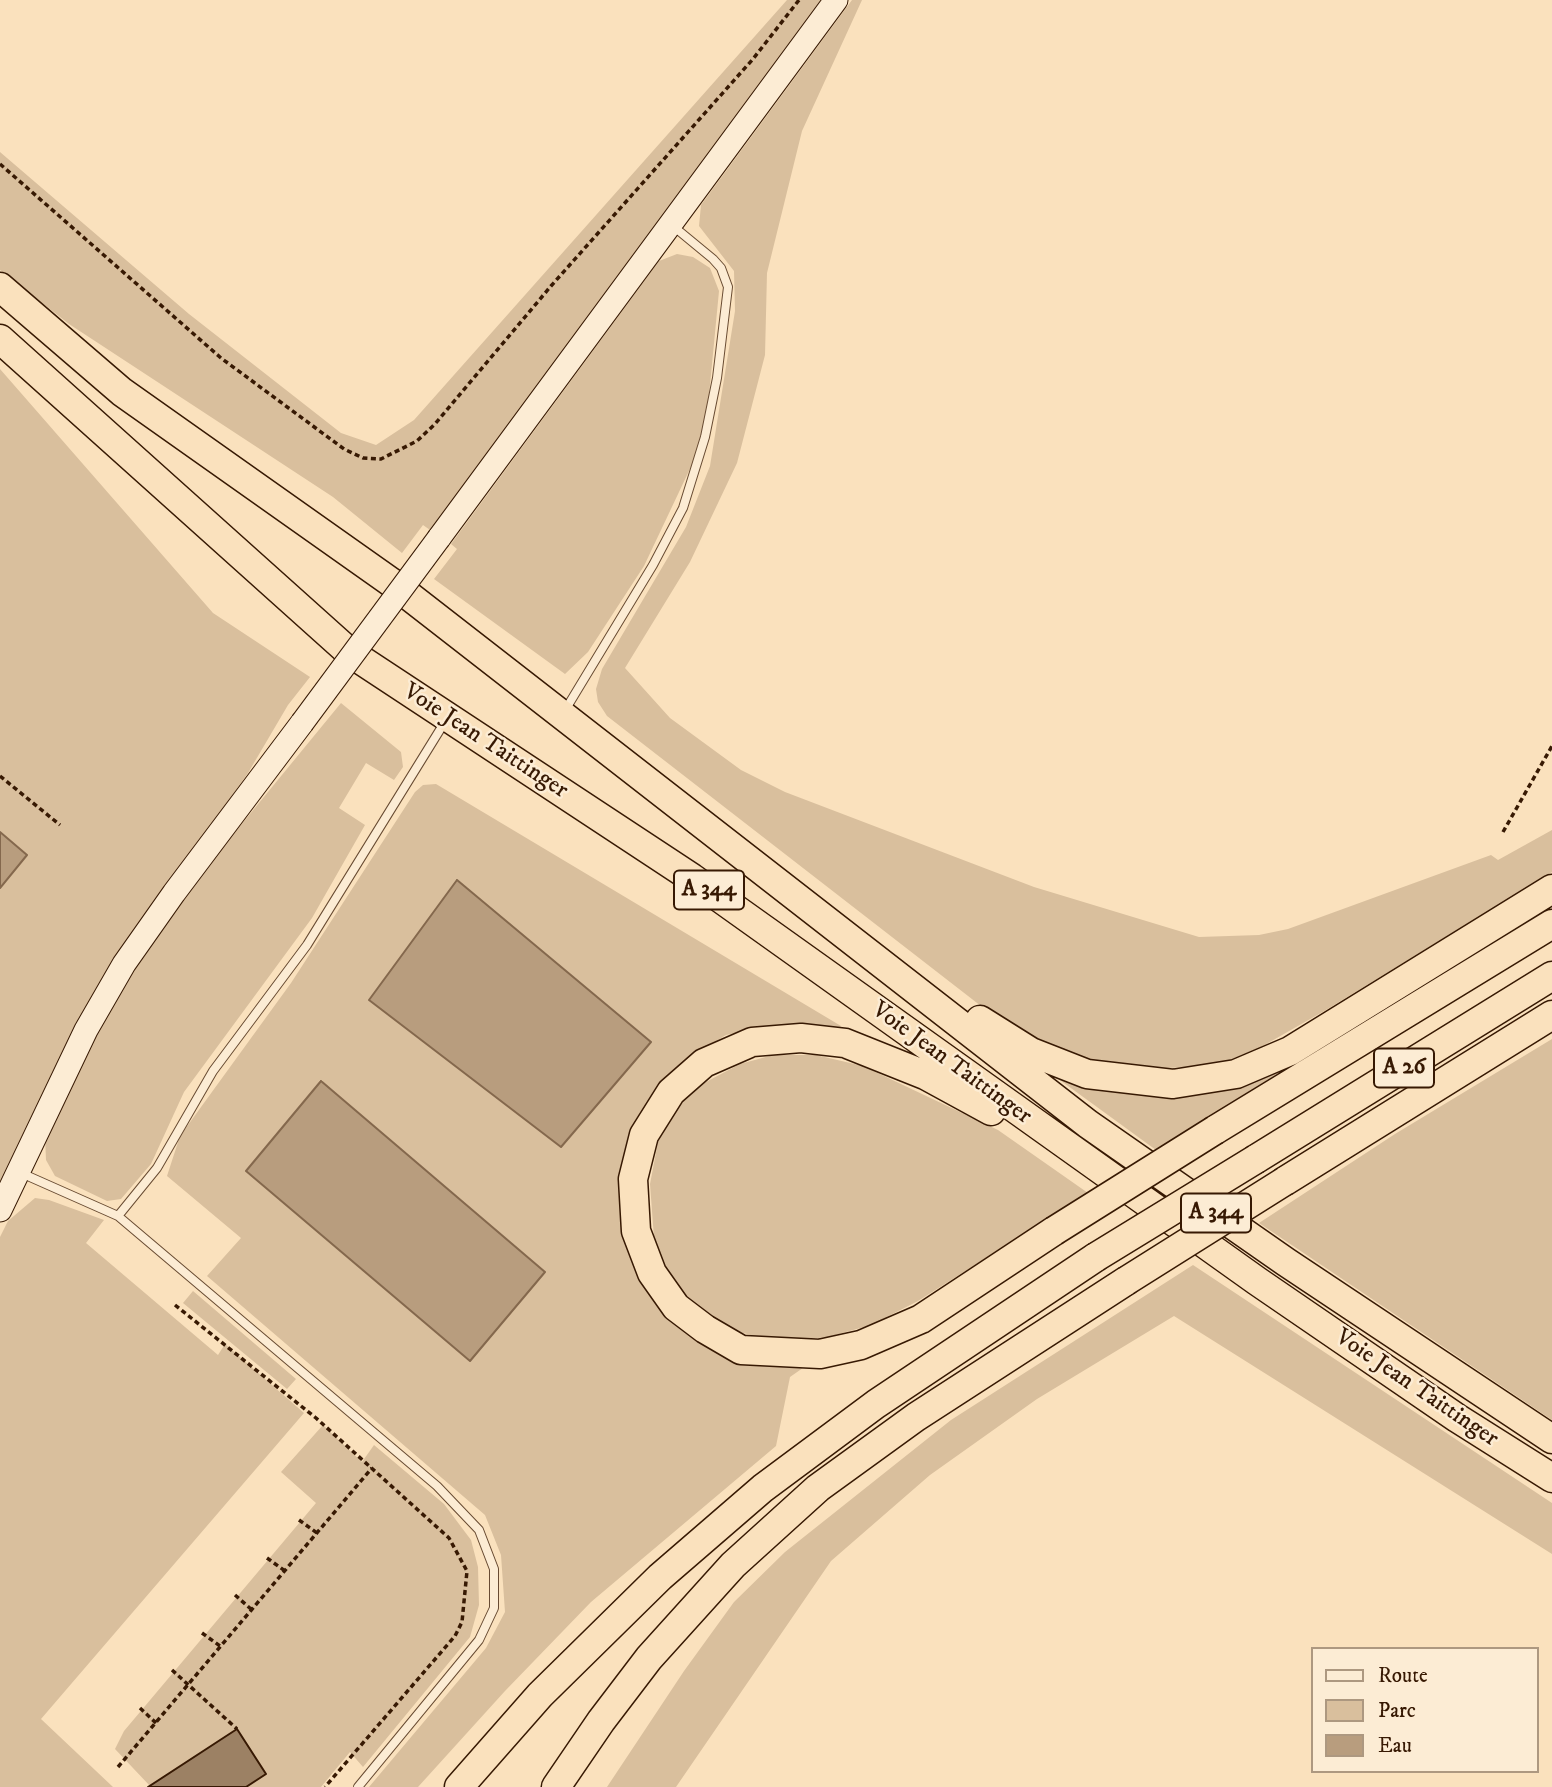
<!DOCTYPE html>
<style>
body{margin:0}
#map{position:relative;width:1552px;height:1787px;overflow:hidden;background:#fae1bd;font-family:"IM FELL DW Pica",serif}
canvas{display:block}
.legend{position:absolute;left:1311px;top:1647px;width:228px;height:126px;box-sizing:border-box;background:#fcecd4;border:2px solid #ad9880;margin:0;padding:9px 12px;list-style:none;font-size:21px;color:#371903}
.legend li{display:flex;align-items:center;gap:14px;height:35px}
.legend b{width:35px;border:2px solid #ad9880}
</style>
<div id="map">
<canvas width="1552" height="1787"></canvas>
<ul class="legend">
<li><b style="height:9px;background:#fcecd4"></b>Route</li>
<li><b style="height:19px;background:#d9bf9d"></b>Parc</li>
<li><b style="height:19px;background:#b89d7e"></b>Eau</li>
</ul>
</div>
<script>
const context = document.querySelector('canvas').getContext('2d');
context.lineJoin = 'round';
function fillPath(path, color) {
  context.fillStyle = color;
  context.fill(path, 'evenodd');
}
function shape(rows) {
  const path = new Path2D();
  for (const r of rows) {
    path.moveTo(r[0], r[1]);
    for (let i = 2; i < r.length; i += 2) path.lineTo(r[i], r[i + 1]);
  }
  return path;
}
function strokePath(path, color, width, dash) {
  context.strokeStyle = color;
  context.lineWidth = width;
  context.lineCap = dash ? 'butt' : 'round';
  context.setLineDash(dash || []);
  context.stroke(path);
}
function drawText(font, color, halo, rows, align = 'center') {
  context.font = font + ' "IM FELL DW Pica",serif';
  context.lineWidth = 5;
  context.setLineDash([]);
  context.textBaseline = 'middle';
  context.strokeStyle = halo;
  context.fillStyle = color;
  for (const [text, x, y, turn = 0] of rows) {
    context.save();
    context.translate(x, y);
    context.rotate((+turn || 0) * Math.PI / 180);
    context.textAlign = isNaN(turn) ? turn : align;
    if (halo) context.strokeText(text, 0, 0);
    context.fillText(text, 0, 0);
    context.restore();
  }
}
const green = shape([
 [787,0,821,0,796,38,430,530,423,525,402,553,333,497,69,324,0,270,0,152,189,314,341,433,376,445,414,420],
 [852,0,862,0,802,131,767,273,765,355,737,463,690,562,625,668,670,718,741,770,785,792,1034,887,1199,937,1259,935,1288,929,1491,855,1498,860,1552,830,1552,872,1326,1010,1261,1047,1217,1065,1135,1070,1069,1059,999,1020,607,716,598,702,596,689,602,669,686,527,710,466,735,311,734,271,699,226,701,205],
 [677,254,693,257,710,268,719,291,705,437,644,566,588,652,565,674,434,579,457,549,451,544,659,261],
 [0,369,213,613,310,677,288,705,248,773,155,905,0,1188],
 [341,703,401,752,403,767,394,780,366,763,339,808,365,825,312,918,184,1092,151,1164,121,1199,107,1201,55,1176,46,1160,45,1136,116,996,213,859],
 [436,784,841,1026,836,1032,799,1023,762,1027,726,1035,703,1049,679,1066,644,1106,626,1156,666,1313,810,1363,790,1377,776,1446,591,1602,505,1691,418,1787,369,1787,486,1648,505,1612,501,1555,485,1515,207,1276,241,1238,167,1176,180,1136,291,983,415,792,423,785],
 [1358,1023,1156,1150,1053,1075,1168,1091],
 [1552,1039,1552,1420,1259,1223,1395,1134],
 [773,1055,816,1055,863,1066,998,1130,1088,1193,918,1301,871,1325,828,1337,779,1342,723,1328,682,1296,668,1276,654,1238,650,1184,658,1142,673,1111,704,1083,740,1064],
 [35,1198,49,1200,104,1220,86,1243,218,1355,225,1344,304,1413,41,1719,113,1787,0,1787,0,1237,8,1221],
 [1193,1265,1552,1503,1552,1554,1174,1316,1037,1399,930,1475,831,1561,676,1787,607,1787,684,1671,734,1602,785,1552,951,1420],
 [193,1291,296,1379,287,1389,183,1303],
 [323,1425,362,1462,374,1445,444,1504,471,1540,478,1567,479,1605,470,1637,363,1767,350,1752,321,1787,246,1787,266,1774,237,1730,150,1786,115,1749,124,1731,316,1503,281,1472]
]);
const water = shape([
 [0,832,27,855,0,888,0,832],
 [457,880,651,1042,561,1147,369,1000,457,880],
 [321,1081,545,1272,470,1361,246,1171,321,1081]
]);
const building = shape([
 [237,1729,266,1774,246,1787,148,1787,237,1729]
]);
const path = shape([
 [0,164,221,358,344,449,363,458,381,459,417,441,435,424,551,286,753,59,799,0],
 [0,776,60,825],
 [1503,832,1552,746],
 [175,1305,316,1418,449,1538,467,1571,462,1622,455,1636,325,1787],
 [299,1520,317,1533],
 [267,1558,285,1571],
 [235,1595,252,1610],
 [202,1633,220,1646],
 [172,1670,237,1729],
 [140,1708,156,1723],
 [118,1767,372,1468]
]);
const lane = shape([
 [564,712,653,565,683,508,705,437,717,378,728,287,721,268,713,259,673,226],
 [21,1173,118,1216,437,1486,479,1530,494,1569,494,1608,479,1640,358,1787],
 [118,1216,157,1168,213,1071,307,945,446,720]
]);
const secondary = shape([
 [439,538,836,0],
 [0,1210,86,1030,124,964,174,893,302,723]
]);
const highway = shape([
 [0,287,122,392,395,585,1088,1124,1286,1262,1552,1439],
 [0,339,349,652,692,878,1257,1281,1457,1418,1552,1478],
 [980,1020,1031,1052,1087,1074,1173,1084,1236,1074,1290,1051,1552,889],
 [991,1111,925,1075,845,1043,801,1038,752,1042,704,1063,671,1092,644,1135,633,1179,636,1231,652,1273,676,1307,705,1329,741,1350,820,1354,861,1345,921,1319,1054,1231],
 [1215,1130,1552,924],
 [1256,1159,1552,976],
 [1285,1181,1552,1015],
 [459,1787,540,1695,660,1577,763,1488,876,1404,1096,1257],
 [556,1787,601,1721,649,1658,733,1565,818,1488,916,1417,1126,1281]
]);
const secondaryBridge = shape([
 [302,723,439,538]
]);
const highwayBridge = shape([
 [1054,1231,1215,1130],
 [1096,1257,1256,1159],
 [1126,1281,1285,1181]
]);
const shields = [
 [709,890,70],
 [1404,1068,60],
 [1216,1213,70]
];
const shieldNames = [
 ["A 344",709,890],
 ["A 26",1404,1068],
 ["A 344",1216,1213]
];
const streetNames = [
 ["Voie Jean Taittinger",485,742,33],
 ["Voie Jean Taittinger",951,1064,36],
 ["Voie Jean Taittinger",1416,1389,34]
];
fillPath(green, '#d9bf9d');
fillPath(water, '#b89d7e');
strokePath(water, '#84684d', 2);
fillPath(building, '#9c8164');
strokePath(building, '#371903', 2);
strokePath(lane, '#684b32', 10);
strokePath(secondary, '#371903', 25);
strokePath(highway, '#371903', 31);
strokePath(path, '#371903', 3.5, [5, 3.5]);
strokePath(lane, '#fcecd4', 8);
strokePath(secondary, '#fcecd4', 23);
strokePath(highway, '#fae1bd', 28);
strokePath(secondaryBridge, '#371903', 25, []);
strokePath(highwayBridge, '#371903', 31, []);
strokePath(secondaryBridge, '#fcecd4', 23);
strokePath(highwayBridge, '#fae1bd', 28);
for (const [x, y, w] of shields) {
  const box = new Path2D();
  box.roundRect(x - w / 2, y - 19.5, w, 39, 5);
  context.fillStyle = '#fcecd4';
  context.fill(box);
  strokePath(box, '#371903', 2);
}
drawText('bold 23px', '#371903', null, shieldNames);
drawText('24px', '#371903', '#fcecd4', streetNames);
</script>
